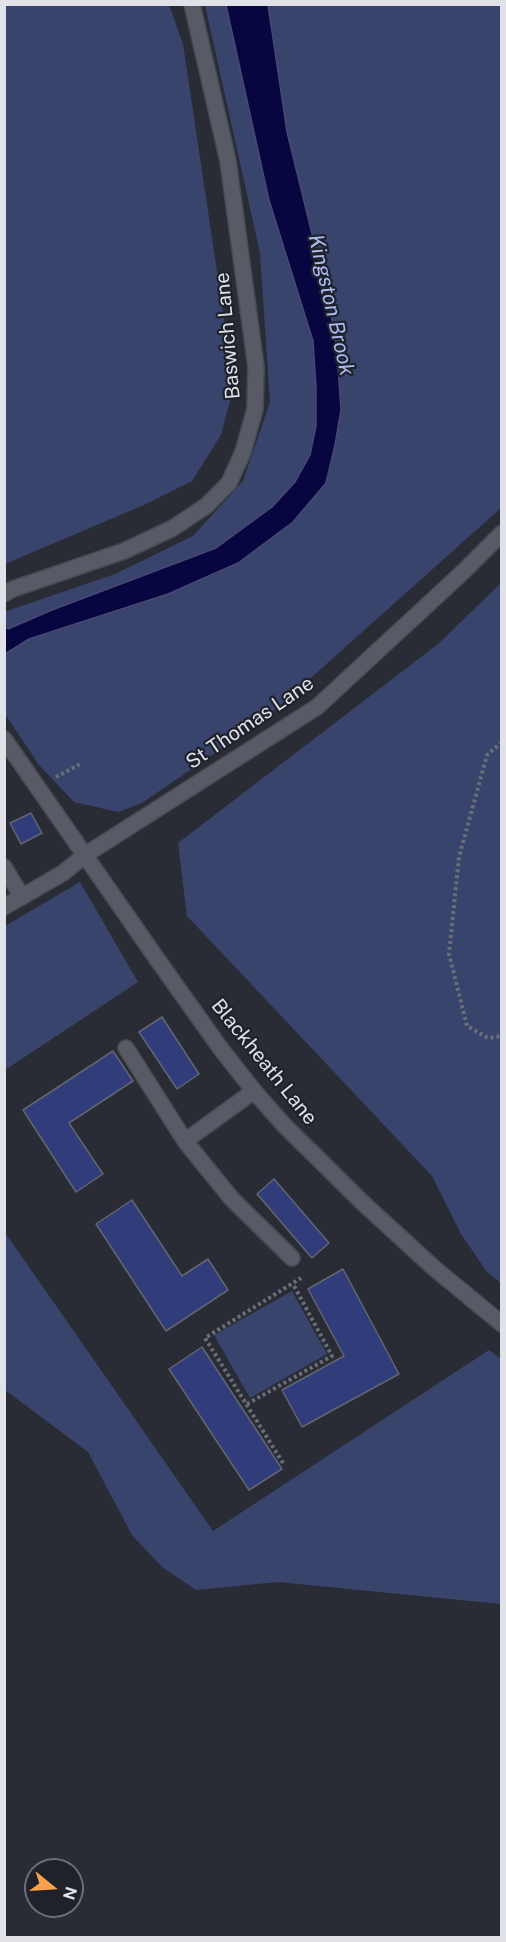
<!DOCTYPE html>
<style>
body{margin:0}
#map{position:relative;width:506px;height:1942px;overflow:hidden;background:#292c35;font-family:"Public Sans",sans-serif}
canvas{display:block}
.frame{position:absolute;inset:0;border:6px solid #e0e2e8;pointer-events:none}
.north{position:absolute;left:24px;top:1858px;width:60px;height:60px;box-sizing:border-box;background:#1f222b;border:2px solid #6c6f77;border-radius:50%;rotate:108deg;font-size:16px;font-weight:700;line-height:24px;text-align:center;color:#e0e2e8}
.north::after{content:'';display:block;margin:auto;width:21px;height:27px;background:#f9a04c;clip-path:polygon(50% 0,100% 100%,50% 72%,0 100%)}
</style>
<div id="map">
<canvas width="506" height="1942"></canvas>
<div class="frame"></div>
<div class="north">N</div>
</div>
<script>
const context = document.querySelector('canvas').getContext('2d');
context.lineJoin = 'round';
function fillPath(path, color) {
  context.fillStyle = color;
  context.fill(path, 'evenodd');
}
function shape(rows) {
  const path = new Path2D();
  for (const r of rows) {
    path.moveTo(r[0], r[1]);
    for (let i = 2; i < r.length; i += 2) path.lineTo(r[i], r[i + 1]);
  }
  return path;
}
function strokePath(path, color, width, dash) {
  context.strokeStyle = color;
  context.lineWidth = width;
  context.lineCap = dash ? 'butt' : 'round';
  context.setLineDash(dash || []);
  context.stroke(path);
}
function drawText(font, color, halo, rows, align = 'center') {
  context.font = font + ' "Public Sans",sans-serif';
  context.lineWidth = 4.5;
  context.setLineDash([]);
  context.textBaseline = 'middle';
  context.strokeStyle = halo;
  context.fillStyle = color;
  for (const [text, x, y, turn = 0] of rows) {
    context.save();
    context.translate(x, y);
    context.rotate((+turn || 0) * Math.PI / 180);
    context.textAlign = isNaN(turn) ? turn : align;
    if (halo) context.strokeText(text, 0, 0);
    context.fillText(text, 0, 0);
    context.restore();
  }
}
const green = shape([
 [5,4,169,5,183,44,234,385,221,435,192,481,144,505,5,564],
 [205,5,226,5,269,200,313,341,316,387,316,426,310,455,295,482,272,508,216,548,52,610,8,629,5,627,4,612,115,574,193,536,243,481,270,402,260,253],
 [268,5,501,5,501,508,266,718,142,803,118,812,74,802,39,765,5,714,4,654,29,639,168,594,238,563,326,483,335,445,341,410,337,350,329,303,287,132],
 [501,583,501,1283,487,1272,461,1234,432,1176,187,916,178,843,438,644],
 [80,882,138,982,5,1070,5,926],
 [4,1231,213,1531,489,1350,501,1359,501,1604,278,1582,196,1590,162,1567,132,1535,88,1452,5,1390],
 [292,1291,327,1354,250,1398,214,1335]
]);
const water = shape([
 [226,5,268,5,287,132,329,303,337,350,341,410,335,445,326,483,293,522,238,563,168,594,29,639,5,654,5,627,8,629,52,610,216,548,272,507,295,482,310,455,316,426,316,387,313,341,269,200,226,5]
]);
const building = shape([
 [31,813,42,833,21,844,10,823,31,813],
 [162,1017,199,1074,177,1089,139,1032,162,1017],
 [113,1051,133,1081,69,1123,103,1174,76,1192,23,1110,113,1051],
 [274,1179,329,1243,312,1258,257,1194,274,1179],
 [132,1200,182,1276,208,1259,228,1290,166,1331,96,1224,132,1200],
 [343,1269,399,1374,302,1427,282,1390,344,1356,308,1289,343,1269],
 [202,1347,282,1469,249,1490,169,1369,202,1347]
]);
const path = shape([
 [502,742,487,755,459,857,449,954,467,1026,488,1038,502,1036],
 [56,777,82,763],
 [247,1404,332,1356,293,1284],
 [283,1463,205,1338,301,1278]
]);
const lane = shape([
 [4,867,22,897],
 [4,907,63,873,85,855],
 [126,1048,185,1141],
 [254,1091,185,1141,231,1198,292,1258]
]);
const street = shape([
 [85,855,317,707,463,572,502,533]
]);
const secondary = shape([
 [4,594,13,589,124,551,173,528,206,506,229,483,243,452,255,409,256,367,228,161,192,4],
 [4,739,157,959,221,1049,254,1091,283,1124,363,1203,434,1268,502,1324]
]);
const streetNames = [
 ["Baswich Lane",228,336,-95],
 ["St Thomas Lane",250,723,-34],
 ["Blackheath Lane",264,1062,51]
];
const waterNames = [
 ["Kingston Brook",331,305,77]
];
fillPath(green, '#39446c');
fillPath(water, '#070640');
strokePath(water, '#484872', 1.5);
fillPath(building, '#303d7a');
strokePath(building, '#626670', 1.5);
strokePath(lane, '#484a52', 18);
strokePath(street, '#484a52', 18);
strokePath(secondary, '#484a52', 18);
strokePath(path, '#6b6e76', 4, [3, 3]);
strokePath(lane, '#585b66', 15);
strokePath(street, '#585b66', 15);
strokePath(secondary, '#585b66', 15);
drawText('20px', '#e0e2e8', '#1f222b', streetNames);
drawText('italic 21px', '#abbbf2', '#1f222b', waterNames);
</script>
